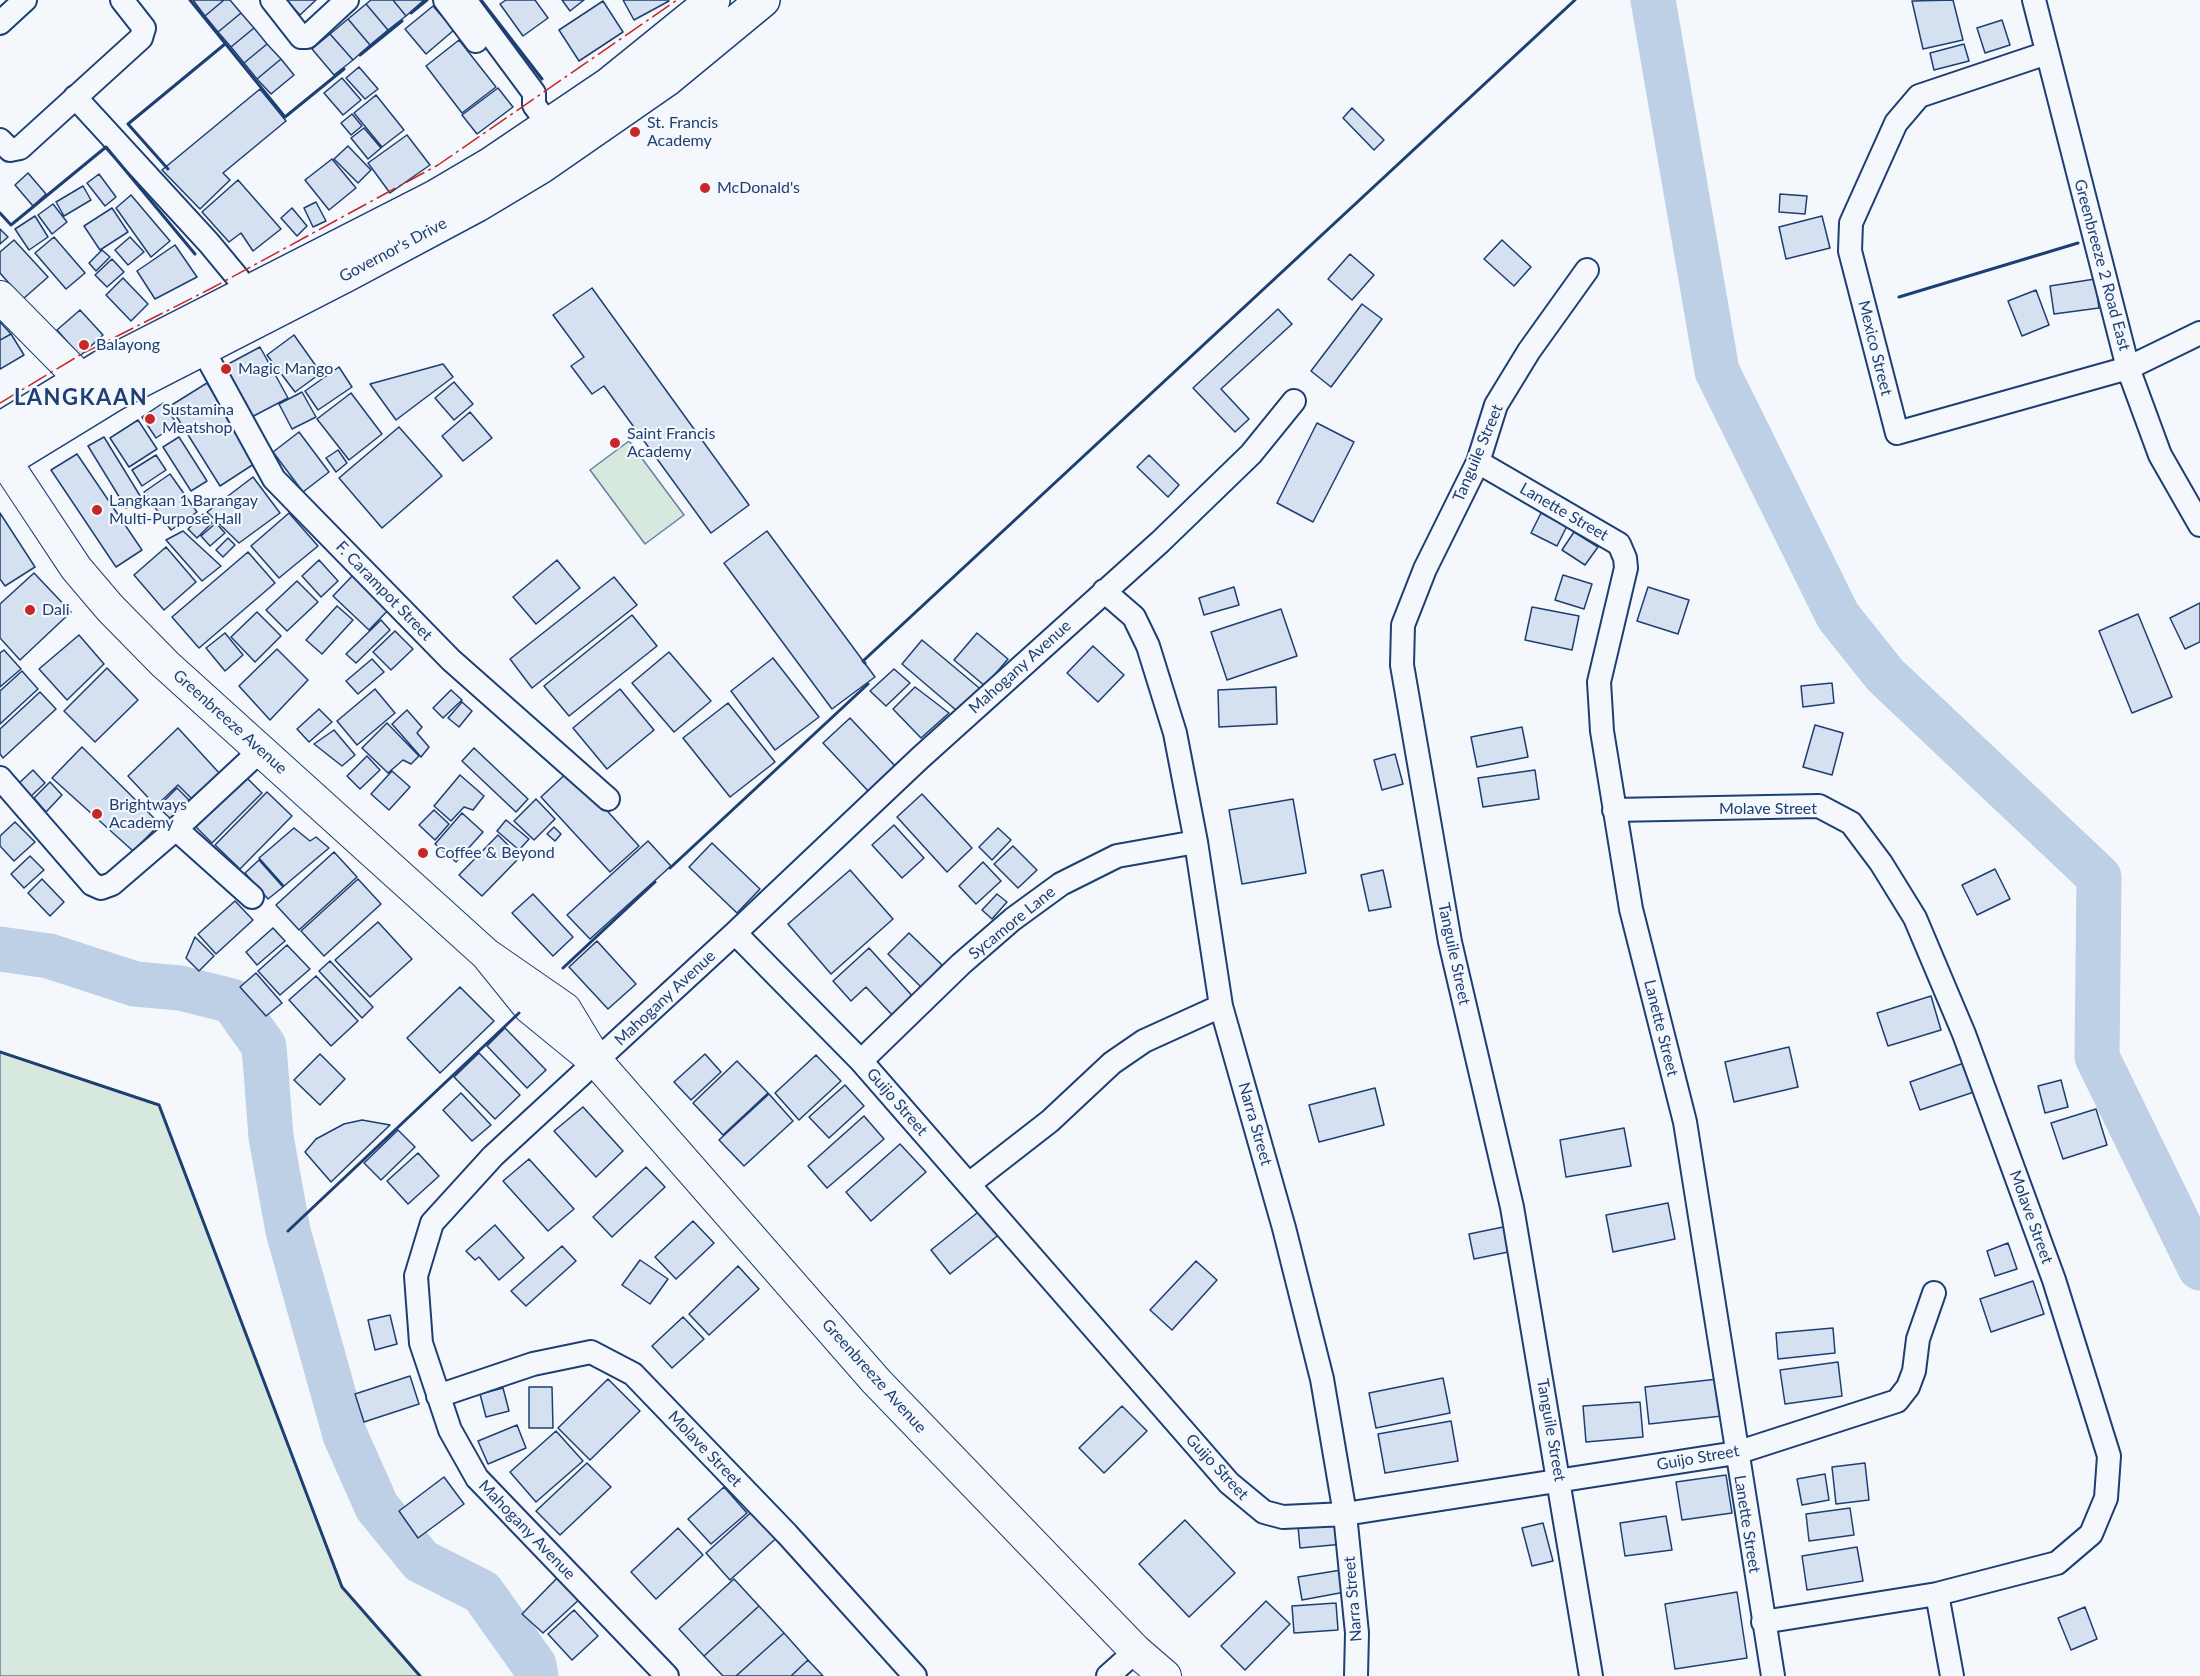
<!DOCTYPE html>
<style>
body{margin:0}
canvas{display:block;background:#f4f7fb}
</style>
<canvas width="2200" height="1676"></canvas>
<script>
const context = document.querySelector('canvas').getContext('2d');
context.lineJoin = 'round';
function fillPath(path, color) {
  context.fillStyle = color;
  context.fill(path, 'evenodd');
}
function shape(rows) {
  const path = new Path2D();
  for (const r of rows) {
    path.moveTo(r[0], r[1]);
    for (let i = 2; i < r.length; i += 2) path.lineTo(r[i], r[i + 1]);
  }
  return path;
}
function strokePath(path, color, width, dash) {
  context.strokeStyle = color;
  context.lineWidth = width;
  context.lineCap = dash ? 'butt' : 'round';
  context.setLineDash(dash || []);
  context.stroke(path);
}
function drawText(font, color, halo, rows, align = 'center') {
  context.font = font + ' Lato,sans-serif';
  context.lineWidth = 4.5;
  context.setLineDash([]);
  context.textBaseline = 'middle';
  context.strokeStyle = halo;
  context.fillStyle = color;
  for (const [text, x, y, turn = 0] of rows) {
    context.save();
    context.translate(x, y);
    context.rotate((+turn || 0) * Math.PI / 180);
    context.textAlign = isNaN(turn) ? turn : align;
    if (halo) context.strokeText(text, 0, 0);
    context.fillText(text, 0, 0);
    context.restore();
  }
}
const green = shape([
 [629,441,684,515,645,544,590,470,629,441],
 [0,1052,159,1105,342,1587,420,1676,0,1676,0,1052]
]);
const river = shape([
 [1653,0,1717,371,1838,616,1885,675,2099,877,2097,1057,2200,1268],
 [0,949,49,956,135,984,180,988,232,1001,264,1046,271,1137,288,1231,345,1435,377,1507,421,1561,482,1592,534,1665,536,1676]
]);
const building = shape([
 [193,0,224,0,205,16,193,0],
 [224,0,230,0,241,13,218,32,205,16,224,0],
 [286,0,316,0,300,15,286,0],
 [371,0,393,0,406,16,388,30,366,4,371,0],
 [393,0,424,0,406,16,393,0],
 [506,0,535,0,548,18,523,36,500,4,506,0],
 [562,0,584,0,570,11,562,0],
 [623,0,668,0,669,1,634,20,623,0],
 [1953,0,1963,40,1923,49,1912,1,1953,0],
 [603,1,623,32,579,61,559,30,603,1],
 [366,4,388,30,370,45,348,19,366,4],
 [433,6,454,30,426,54,405,29,433,6],
 [241,13,254,28,231,47,218,32,241,13],
 [348,19,370,45,353,60,330,34,348,19],
 [2002,20,2010,45,1985,53,1977,28,2002,20],
 [254,28,267,44,244,63,231,47,254,28],
 [330,34,353,60,334,75,312,49,330,34],
 [459,40,496,87,462,113,426,66,459,40],
 [267,44,281,59,257,79,244,63,267,44],
 [1964,44,1969,61,1934,70,1930,53,1964,44],
 [281,59,294,75,271,94,257,79,281,59],
 [359,67,378,89,365,99,346,78,359,67],
 [342,78,361,100,343,115,324,93,342,78],
 [498,88,513,107,477,134,462,115,498,88],
 [260,89,286,121,223,173,230,180,200,209,162,170,260,89],
 [376,95,404,130,382,147,354,113,376,95],
 [1352,108,1384,140,1374,150,1343,118,1352,108],
 [352,114,362,126,351,135,341,123,352,114],
 [364,128,381,148,368,159,351,138,364,128],
 [407,135,430,165,390,193,368,163,407,135],
 [348,146,371,170,358,183,334,159,348,146],
 [332,159,356,188,329,210,305,180,332,159],
 [28,173,46,194,33,206,15,185,28,173],
 [99,174,116,197,105,206,87,183,99,174],
 [238,180,281,229,253,251,241,233,229,242,202,212,238,180],
 [83,186,91,200,64,216,56,202,83,186],
 [1780,194,1807,196,1805,214,1779,212,1780,194],
 [131,195,170,241,151,257,116,208,131,195],
 [316,202,326,221,313,227,304,208,316,202],
 [53,204,67,222,52,234,38,215,53,204],
 [112,208,128,232,100,250,84,226,112,208],
 [292,208,307,226,297,236,281,218,292,208],
 [35,216,48,237,29,250,15,229,35,216],
 [1822,216,1830,248,1786,259,1779,227,1822,216],
 [0,229,8,237,0,244,0,229],
 [54,237,85,273,66,289,35,253,54,237],
 [130,237,144,252,128,265,115,250,130,237],
 [14,240,48,277,23,299,0,273,0,252,14,240],
 [1502,240,1531,267,1514,286,1484,259,1502,240],
 [175,245,197,277,155,299,137,271,175,245],
 [102,250,110,257,96,271,89,263,102,250],
 [1350,254,1374,275,1352,300,1328,279,1350,254],
 [112,259,124,272,107,287,95,275,112,259],
 [123,278,148,304,131,321,106,295,123,278],
 [2095,279,2099,308,2054,314,2050,286,2095,279],
 [592,288,749,505,711,533,604,386,592,394,571,366,584,357,553,315,592,288],
 [2036,290,2049,325,2022,336,2008,301,2036,290],
 [1362,304,1382,319,1331,387,1311,371,1362,304],
 [1278,309,1292,324,1221,389,1249,419,1235,432,1193,388,1278,309],
 [80,310,103,335,80,356,57,330,80,310],
 [0,322,11,334,0,340,0,322],
 [11,334,24,355,0,369,0,340,11,334],
 [294,335,321,373,295,392,267,355,294,335],
 [260,347,288,398,246,420,219,369,260,347],
 [443,364,453,377,396,420,370,384,443,364],
 [339,367,352,387,318,410,305,391,339,367],
 [454,382,473,404,454,420,435,398,454,382],
 [207,383,257,462,220,486,170,406,207,383],
 [302,392,316,417,292,429,279,404,302,392],
 [351,393,382,434,349,460,317,419,351,393],
 [163,403,177,424,156,438,142,417,163,403],
 [470,412,492,438,463,461,442,436,470,412],
 [138,420,157,449,129,467,110,438,138,420],
 [1317,423,1354,442,1313,522,1277,503,1317,423],
 [399,427,442,476,382,528,339,478,399,427],
 [299,432,329,472,303,492,273,452,299,432],
 [104,437,142,499,126,508,88,446,104,437],
 [179,437,207,481,191,491,163,447,179,437],
 [338,450,347,463,336,472,326,458,338,450],
 [77,454,142,550,116,567,51,470,77,454],
 [156,455,166,470,142,486,132,470,156,455],
 [1149,455,1179,485,1168,497,1137,467,1149,455],
 [170,474,197,512,171,530,144,492,170,474],
 [253,477,280,513,239,543,207,512,253,477],
 [0,513,35,567,5,586,0,579,0,513],
 [289,513,318,546,279,578,251,546,289,513],
 [1541,513,1567,526,1557,546,1531,533,1541,513],
 [203,514,212,523,197,538,188,529,203,514],
 [216,523,225,533,210,546,201,536,216,523],
 [183,531,221,566,202,581,166,540,183,531],
 [767,531,875,677,832,709,724,563,767,531],
 [1574,532,1598,547,1585,565,1562,550,1574,532],
 [228,538,235,545,223,557,216,550,228,538],
 [166,547,196,582,164,610,134,575,166,547],
 [248,552,275,583,199,648,172,617,248,552],
 [319,560,338,581,321,597,302,576,319,560],
 [557,560,580,588,536,624,513,597,557,560],
 [358,570,394,604,369,630,333,596,358,570],
 [34,573,71,612,20,660,0,638,0,604,34,573],
 [1563,575,1592,584,1584,609,1555,600,1563,575],
 [614,577,637,605,532,688,510,659,614,577],
 [297,581,318,602,287,631,266,610,297,581],
 [1234,587,1239,605,1204,615,1199,598,1234,587],
 [1648,587,1689,600,1678,634,1637,621,1648,587],
 [2200,603,2200,642,2185,649,2170,618,2200,603],
 [337,606,353,620,322,654,306,640,337,606],
 [1532,607,1579,616,1572,650,1525,640,1532,607],
 [1281,609,1297,656,1227,680,1211,632,1281,609],
 [257,612,281,636,255,662,231,637,257,612],
 [2138,614,2172,697,2132,713,2099,631,2138,614],
 [632,615,657,646,569,716,544,686,632,615],
 [381,620,390,630,356,663,346,654,381,620],
 [395,631,413,649,391,670,373,652,395,631],
 [225,633,243,655,225,671,206,648,225,633],
 [977,633,1008,659,985,686,954,660,977,633],
 [79,635,104,664,67,700,39,669,79,635],
 [922,640,984,692,963,716,902,664,922,640],
 [1093,646,1124,675,1098,702,1067,673,1093,646],
 [277,649,308,680,270,720,239,686,277,649],
 [4,650,21,669,0,687,0,653,4,650],
 [669,652,711,701,674,732,632,683,669,652],
 [773,658,819,717,775,750,731,691,773,658],
 [372,659,384,672,358,694,346,681,372,659],
 [107,668,138,700,95,742,64,711,107,668],
 [894,669,910,683,886,706,870,691,894,669],
 [22,671,38,689,0,724,0,691,22,671],
 [1832,683,1834,703,1803,707,1801,686,1832,683],
 [915,687,949,713,921,738,893,709,915,687],
 [1276,687,1277,724,1219,727,1218,690,1276,687],
 [375,689,395,713,357,745,337,721,375,689],
 [620,689,654,730,607,769,573,728,620,689],
 [451,690,462,700,443,718,433,708,451,690],
 [40,692,56,709,3,758,0,754,0,729,40,692],
 [462,702,472,711,459,727,448,718,462,702],
 [728,703,775,762,730,797,683,738,728,703],
 [319,709,332,722,309,742,297,729,319,709],
 [407,710,422,727,417,733,429,747,421,757,392,724,407,710],
 [850,718,897,768,870,793,823,743,850,718],
 [387,723,419,756,411,764,403,760,388,773,362,748,387,723],
 [1815,725,1843,733,1832,775,1803,767,1815,725],
 [1522,727,1528,757,1477,767,1471,737,1522,727],
 [178,728,221,775,194,801,178,785,156,806,128,776,178,728],
 [334,730,355,755,342,766,314,744,334,730],
 [82,747,160,824,133,851,52,778,82,747],
 [474,748,528,799,516,812,462,761,474,748],
 [1395,754,1403,784,1382,790,1374,760,1395,754],
 [367,756,380,770,360,789,347,776,367,756],
 [33,770,45,783,29,798,17,785,33,770],
 [570,770,639,846,610,872,541,797,570,770],
 [1535,770,1539,799,1483,807,1478,778,1535,770],
 [392,771,410,787,389,810,371,794,392,771],
 [241,772,262,793,212,843,191,822,241,772],
 [460,775,484,796,473,810,464,807,451,821,434,806,460,775],
 [50,782,62,795,46,812,34,798,50,782],
 [177,788,192,803,173,821,158,807,177,788],
 [267,792,292,816,240,869,215,845,267,792],
 [922,794,972,848,947,872,897,817,922,794],
 [536,799,555,819,534,840,514,821,536,799],
 [1293,799,1306,873,1242,884,1229,810,1293,799],
 [434,810,449,824,435,840,419,825,434,810],
 [462,813,483,832,456,862,435,844,462,813],
 [506,820,529,839,519,850,497,831,506,820],
 [15,822,35,842,14,861,0,846,0,836,15,822],
 [894,825,924,858,902,878,872,845,894,825],
 [554,827,561,834,555,841,547,834,554,827],
 [294,828,310,841,316,837,329,848,284,886,259,858,294,828],
 [998,828,1011,840,992,860,979,847,998,828],
 [498,835,520,857,482,896,459,875,498,835],
 [648,841,671,866,590,939,567,915,648,841],
 [712,843,760,889,737,913,689,867,712,843],
 [1013,846,1037,870,1018,888,994,864,1013,846],
 [334,852,357,877,299,930,276,905,334,852],
 [30,856,44,870,24,888,11,874,30,856],
 [259,860,283,887,268,899,245,873,259,860],
 [983,862,1001,881,976,904,959,886,983,862],
 [1995,869,2010,899,1977,915,1962,885,1995,869],
 [850,870,893,919,831,974,788,924,850,870],
 [1383,870,1391,907,1369,911,1361,875,1383,870],
 [42,879,64,902,50,916,28,893,42,879],
 [358,879,381,904,324,956,301,931,358,879],
 [533,894,573,937,553,956,512,913,533,894],
 [997,894,1007,902,992,919,982,910,997,894],
 [235,901,253,920,216,954,198,934,235,901],
 [378,922,412,959,370,997,335,960,378,922],
 [273,928,285,941,257,965,246,952,273,928],
 [909,933,942,965,921,987,888,954,909,933],
 [195,937,214,956,199,971,186,958,195,937],
 [597,941,636,984,608,1009,569,967,597,941],
 [287,945,310,969,280,995,258,971,287,945],
 [869,948,915,999,894,1017,866,987,851,1001,833,981,869,948],
 [330,961,373,1007,362,1018,319,971,330,961],
 [256,973,282,1003,266,1016,240,987,256,973],
 [316,976,358,1021,331,1046,289,1000,316,976],
 [460,987,494,1021,440,1073,407,1038,460,987],
 [1931,996,1941,1030,1888,1046,1877,1013,1931,996],
 [505,1028,546,1070,527,1088,487,1046,505,1028],
 [1789,1047,1798,1087,1734,1102,1725,1062,1789,1047],
 [479,1053,520,1095,495,1119,454,1077,479,1053],
 [320,1054,345,1079,320,1105,294,1080,320,1054],
 [705,1054,721,1072,691,1100,674,1082,705,1054],
 [816,1055,841,1081,799,1120,775,1093,816,1055],
 [737,1061,768,1093,723,1135,693,1103,737,1061],
 [1964,1063,1974,1092,1920,1110,1910,1082,1964,1063],
 [2061,1080,2068,1107,2045,1113,2038,1086,2061,1080],
 [845,1085,864,1106,829,1138,809,1117,845,1085],
 [1375,1088,1384,1125,1319,1142,1309,1105,1375,1088],
 [461,1093,491,1125,472,1141,443,1110,461,1093],
 [769,1094,793,1121,744,1166,719,1140,769,1094],
 [583,1107,623,1151,596,1177,554,1131,583,1107],
 [2096,1109,2107,1145,2063,1159,2051,1123,2096,1109],
 [864,1116,884,1139,827,1188,808,1166,864,1116],
 [362,1120,390,1125,331,1182,305,1152,316,1139,344,1124,362,1120],
 [1624,1128,1631,1166,1566,1177,1560,1140,1624,1128],
 [398,1130,415,1147,381,1180,364,1163,398,1130],
 [900,1144,926,1172,871,1221,846,1192,900,1144],
 [418,1153,439,1176,408,1204,387,1181,418,1153],
 [529,1159,574,1209,548,1231,503,1181,529,1159],
 [646,1167,665,1187,612,1237,593,1217,646,1167],
 [1668,1203,1675,1239,1613,1252,1606,1215,1668,1203],
 [982,1209,1001,1233,950,1274,931,1250,982,1209],
 [693,1221,714,1243,676,1279,655,1257,693,1221],
 [495,1225,524,1258,499,1280,479,1257,475,1260,466,1251,495,1225],
 [1508,1226,1513,1251,1474,1259,1469,1234,1508,1226],
 [2008,1243,2017,1269,1995,1276,1987,1251,2008,1243],
 [562,1246,576,1261,526,1306,511,1291,562,1246],
 [640,1260,668,1279,650,1304,622,1285,640,1260],
 [1196,1261,1217,1280,1172,1330,1150,1310,1196,1261],
 [738,1266,759,1289,709,1335,689,1314,738,1266],
 [2033,1281,2044,1314,1991,1332,1980,1299,2033,1281],
 [390,1315,397,1344,375,1350,368,1320,390,1315],
 [683,1317,704,1339,672,1368,652,1346,683,1317],
 [1833,1328,1835,1353,1778,1359,1776,1333,1833,1328],
 [1838,1362,1842,1396,1785,1404,1780,1370,1838,1362],
 [410,1376,419,1404,364,1422,355,1394,410,1376],
 [1443,1378,1450,1413,1376,1428,1369,1393,1443,1378],
 [608,1379,640,1411,590,1460,558,1428,608,1379],
 [1718,1379,1722,1416,1649,1424,1645,1387,1718,1379],
 [529,1387,552,1387,553,1428,529,1428,529,1387],
 [503,1388,509,1411,486,1417,480,1394,503,1388],
 [1640,1402,1643,1437,1586,1442,1583,1406,1640,1402],
 [1122,1406,1147,1431,1104,1473,1079,1448,1122,1406],
 [1451,1421,1458,1461,1385,1473,1378,1434,1451,1421],
 [517,1425,526,1448,488,1464,478,1441,517,1425],
 [556,1431,583,1461,536,1502,510,1472,556,1431],
 [587,1463,611,1487,560,1535,536,1511,587,1463],
 [1865,1463,1869,1500,1836,1504,1832,1467,1865,1463],
 [1825,1474,1829,1500,1802,1505,1797,1479,1825,1474],
 [1726,1475,1732,1513,1682,1520,1676,1482,1726,1475],
 [444,1477,464,1504,418,1538,399,1511,444,1477],
 [724,1487,747,1513,711,1544,688,1519,724,1487],
 [757,1507,781,1534,730,1580,706,1553,757,1507],
 [1850,1508,1854,1535,1809,1541,1806,1514,1850,1508],
 [1666,1516,1672,1550,1625,1556,1620,1523,1666,1516],
 [1185,1520,1235,1573,1189,1617,1139,1564,1185,1520],
 [1342,1522,1344,1544,1300,1548,1298,1526,1342,1522],
 [1543,1523,1553,1561,1532,1566,1522,1528,1543,1523],
 [678,1528,703,1555,656,1599,631,1572,678,1528],
 [1857,1547,1863,1581,1807,1590,1802,1556,1857,1547],
 [1341,1570,1345,1592,1302,1600,1298,1577,1341,1570],
 [561,1574,583,1596,543,1633,522,1614,561,1574],
 [734,1579,759,1606,704,1656,679,1629,734,1579],
 [1737,1592,1747,1658,1675,1669,1665,1604,1737,1592],
 [1266,1601,1290,1624,1245,1670,1221,1646,1266,1601],
 [1336,1603,1338,1630,1294,1633,1292,1606,1336,1603],
 [759,1606,784,1633,736,1676,723,1676,704,1656,759,1606],
 [2085,1607,2097,1639,2071,1650,2058,1618,2085,1607],
 [574,1610,598,1636,572,1660,548,1634,574,1610],
 [784,1633,808,1660,791,1676,736,1676,784,1633],
 [808,1660,823,1676,791,1676,808,1660]
]);
const street = shape([
 [272,0,301,37,307,37,347,0],
 [445,0,476,41],
 [465,0,534,93,534,105,557,136],
 [2034,0,2128,368,2160,455,2200,525],
 [0,23,25,0],
 [2047,53,1919,96,1896,123,1851,223,1850,251,1897,433,2128,368,2200,333],
 [75,97,209,243,238,278,245,293],
 [0,140,10,150,20,148,141,38,144,28,122,0],
 [1587,270,1529,351,1496,405,1478,462,1425,569,1403,625,1402,665,1450,942,1512,1207,1591,1676],
 [202,348,274,479,451,660,608,799],
 [1478,462,1619,544,1625,558,1626,568,1599,682,1602,731,1631,909,1685,1122,1773,1676],
 [1104,591,1134,617,1148,646,1175,733,1196,842,1221,1006,1284,1228,1322,1379,1345,1514,1357,1633,1356,1676],
 [0,778,92,884,101,888,112,884,176,829,262,749],
 [1614,810,1819,806,1851,823,1881,863,1915,918,1964,1034,2054,1280,2109,1456,2106,1498,2091,1534,2057,1563,1937,1594,1763,1622],
 [176,829,252,897],
 [735,933,861,1061,1229,1483,1264,1512,1283,1517,1345,1514,1736,1453,1897,1401,1908,1387,1914,1371,1918,1339,1934,1293],
 [861,1061,961,964,1013,919,1061,884,1117,856,1196,842],
 [969,1184,1050,1121,1112,1063,1144,1041,1221,1006],
 [438,1396,533,1364,591,1352,633,1374,787,1534,915,1676],
 [1937,1594,1952,1676],
 [667,1676,477,1478,450,1430,421,1343,416,1276,432,1223,493,1156,735,933,920,758,1160,542,1251,454,1294,401],
 [1108,1676,1136,1651]
]);
const secondary = shape([
 [0,297,81,379],
 [5,461,76,568,110,608,165,664,487,955,529,1007,584,1052],
 [487,955,565,1009,597,1062,876,1381,1136,1651,1165,1676]
]);
const primary = shape([
 [0,429,102,367,435,197,491,164,608,85,713,0],
 [0,464,116,393,346,275,477,205,542,166,666,80,763,0]
]);
const wall = shape([
 [190,0,285,117,344,69],
 [481,0,542,79],
 [411,13,427,0],
 [360,55,402,21],
 [168,169,128,124,225,44],
 [0,213,11,225,106,147,195,254],
 [1899,297,2078,243],
 [865,663,863,661,1575,0],
 [670,868,868,684],
 [563,968,655,882],
 [0,1052,159,1105,342,1587,420,1676],
 [288,1231,519,1013]
]);
const power = shape([
 [0,403,80,355,210,289,438,165,677,0]
]);
const markers = [
 [635,132,6,"#c62828"],
 [705,188,6,"#c62828"],
 [84,345,6,"#c62828"],
 [226,369,6,"#c62828"],
 [150,419,6,"#c62828"],
 [615,443,6,"#c62828"],
 [97,510,6,"#c62828"],
 [30,610,6,"#c62828"],
 [97,814,6,"#c62828"],
 [423,853,6,"#c62828"]
];
const poiNames = [
 ["St. Francis",647,123],
 ["Academy",647,141],
 ["McDonald's",717,188],
 ["Balayong",96,345],
 ["Magic Mango",238,369],
 ["Sustamina",162,410],
 ["Meatshop",162,428],
 ["Saint Francis",627,434],
 ["Academy",627,452],
 ["Langkaan 1 Barangay",109,501],
 ["Multi-Purpose Hall",109,519],
 ["Dali",42,610],
 ["Brightways",109,805],
 ["Academy",109,823],
 ["Coffee & Beyond",435,853]
];
const streetNames = [
 ["Governor's Drive",393,250,-28],
 ["Greenbreeze 2 Road East",2102,265,75],
 ["Mexico Street",1875,348,76],
 ["Tanguile Street",1478,453,-67],
 ["Lanette Street",1564,512,30],
 ["F. Carampot Street",384,591,46],
 ["Mahogany Avenue",1020,667,-42],
 ["Greenbreeze Avenue",230,722,42],
 ["Molave Street",1768,809],
 ["Sycamore Lane",1012,923,-39],
 ["Tanguile Street",1454,954,78],
 ["Mahogany Avenue",665,998,-43],
 ["Lanette Street",1661,1028,76],
 ["Guijo Street",897,1102,49],
 ["Narra Street",1255,1124,74],
 ["Molave Street",2031,1217,70],
 ["Greenbreeze Avenue",874,1376,48],
 ["Tanguile Street",1551,1430,80],
 ["Molave Street",705,1449,46],
 ["Guijo Street",1698,1458,-10],
 ["Guijo Street",1217,1467,47],
 ["Lanette Street",1747,1524,81],
 ["Mahogany Avenue",527,1530,46],
 ["Narra Street",1353,1599,-95]
];
const districtNames = [
 ["LANGKAAN",81,398]
];
fillPath(green, '#d7e8df');
strokePath(green, '#687fa3', 1.5);
strokePath(river, '#bed0e5', 45);
fillPath(building, '#d5e0f0');
strokePath(building, '#1d3f73', 1.5);
strokePath(street, '#1d3f73', 26);
strokePath(secondary, '#1d3f73', 34);
strokePath(primary, '#1d3f73', 36);
strokePath(street, '#f4f7fb', 22);
strokePath(secondary, '#f4f7fb', 32);
strokePath(primary, '#f4f7fb', 33);
strokePath(wall, '#1d3f73', 3);
strokePath(power, '#c62828', 1.5, [21, 4.5, 3, 4.5]);
for (const [x, y, r, color] of markers) {
  const dot = new Path2D();
  dot.arc(x, y, r, 0, 2 * Math.PI);
  context.fillStyle = color;
  context.fill(dot);
  strokePath(dot, '#f4f7fb', 2);
}
drawText('16px', '#1d3f73', '#f4f7fb', poiNames, 'left');
drawText('16px', '#1d3f73', '#f4f7fb', streetNames);
context.letterSpacing = '1.5px';
drawText('bold 22px', '#1d3f73', '#f4f7fb', districtNames);
context.letterSpacing = '0px';
</script>
